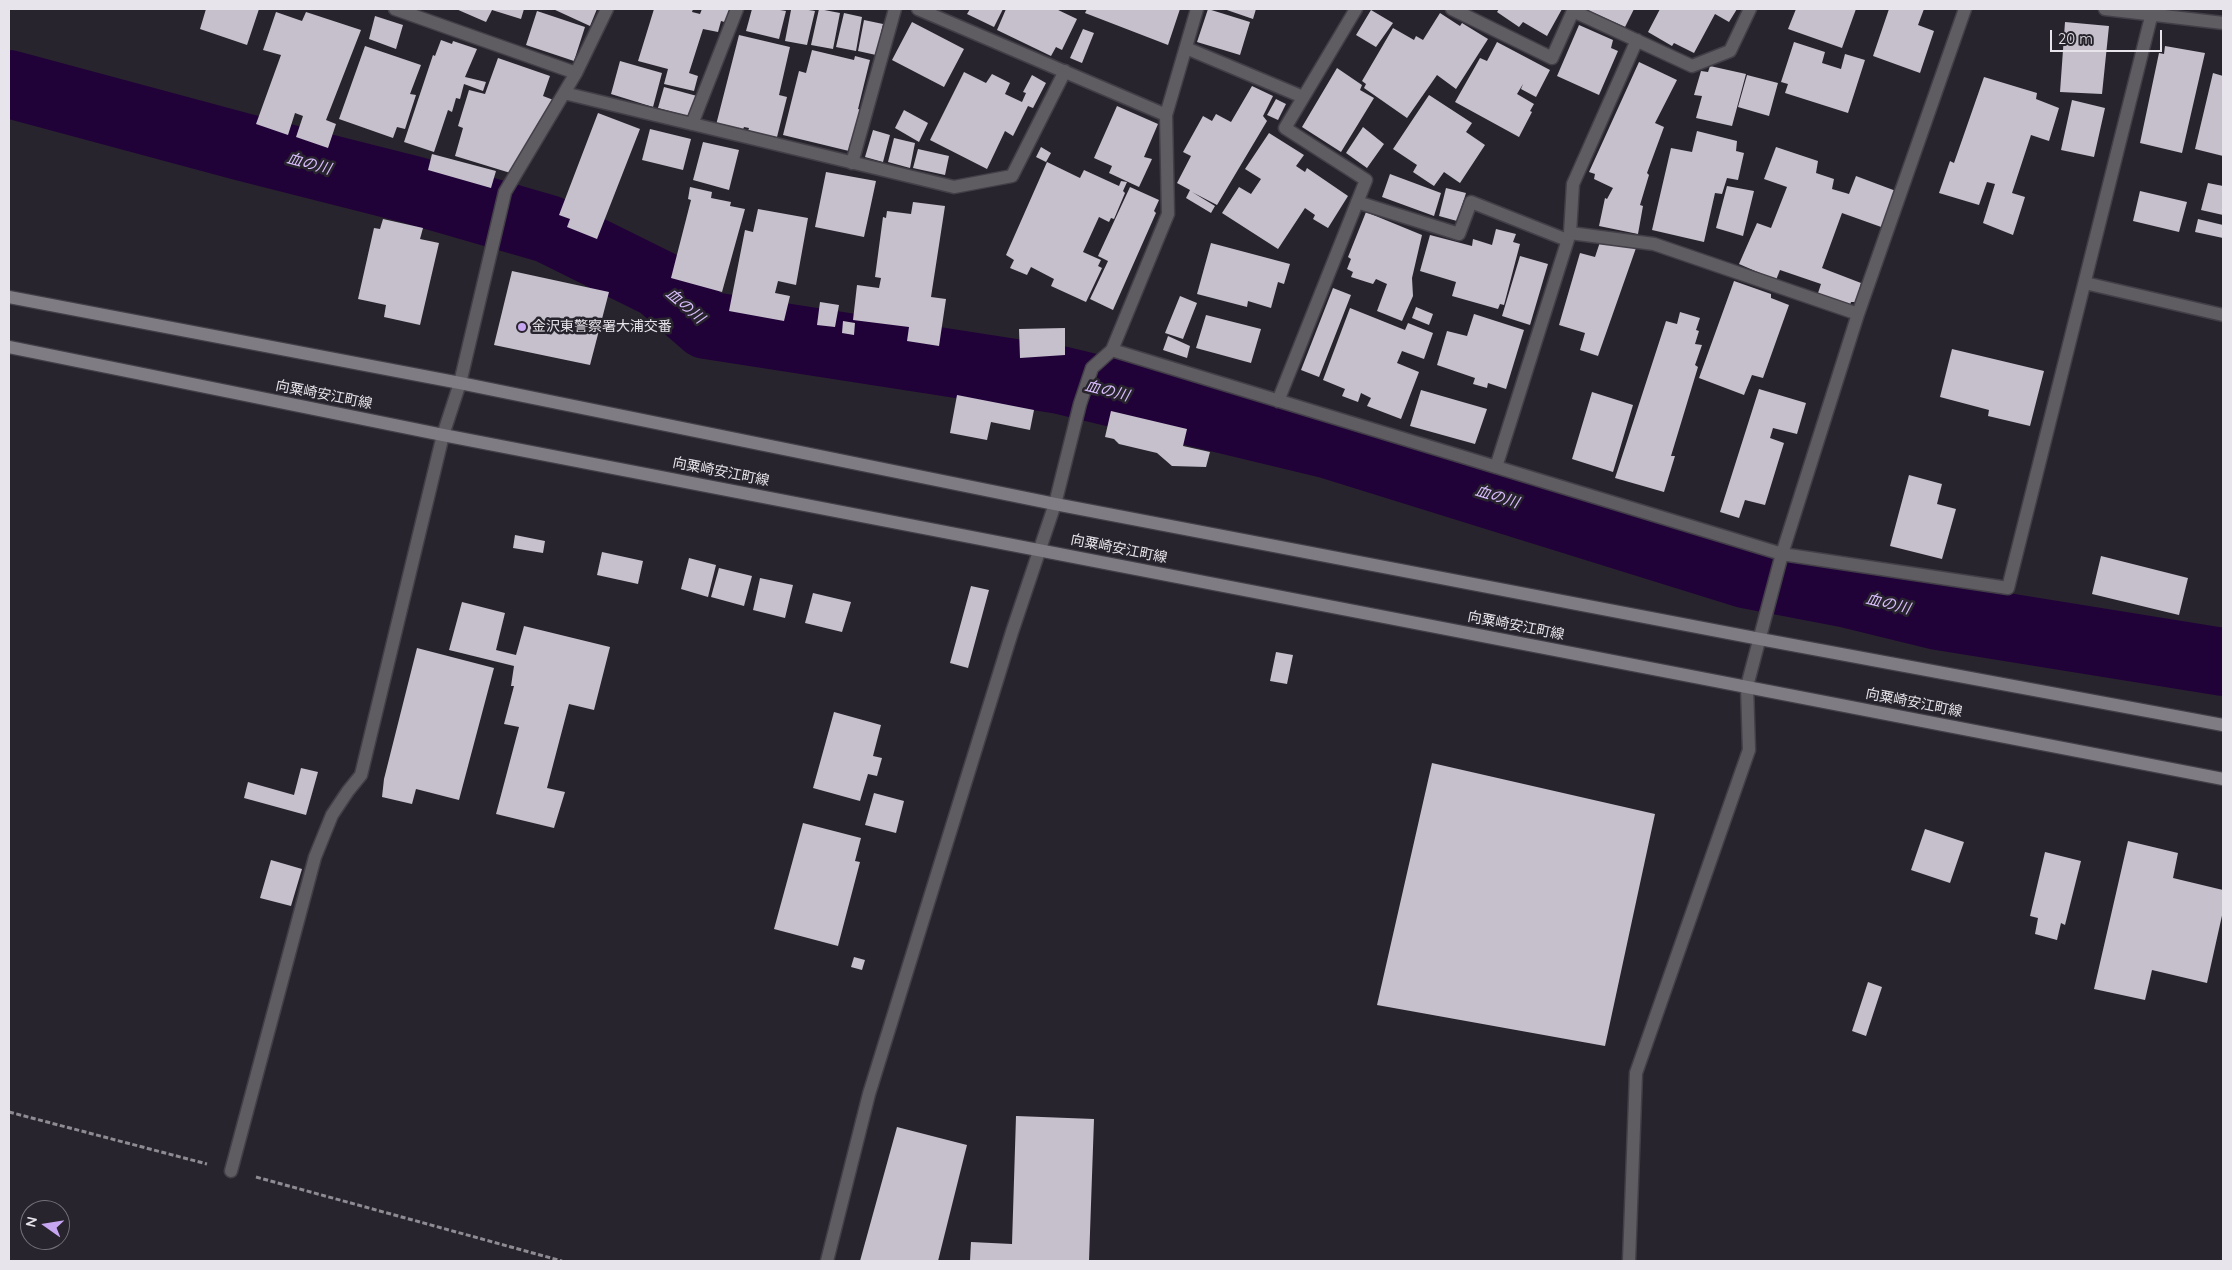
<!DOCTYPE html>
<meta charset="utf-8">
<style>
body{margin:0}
#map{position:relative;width:2232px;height:1270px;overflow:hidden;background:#28242d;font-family:Quicksand,sans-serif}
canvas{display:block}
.frame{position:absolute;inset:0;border:10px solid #e7e5eb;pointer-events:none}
.north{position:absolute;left:20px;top:1200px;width:50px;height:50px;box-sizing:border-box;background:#28242d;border:1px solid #747179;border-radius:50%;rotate:283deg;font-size:14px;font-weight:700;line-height:20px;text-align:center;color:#e7e5eb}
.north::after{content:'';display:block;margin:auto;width:18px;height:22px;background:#c6a6f0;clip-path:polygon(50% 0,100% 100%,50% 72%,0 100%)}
.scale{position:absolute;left:2050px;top:30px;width:112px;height:22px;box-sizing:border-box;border:2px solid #e7e5eb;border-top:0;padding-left:6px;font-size:15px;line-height:18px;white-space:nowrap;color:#e7e5eb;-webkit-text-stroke:4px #28242d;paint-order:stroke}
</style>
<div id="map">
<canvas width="2232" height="1270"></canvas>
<div class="frame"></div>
<div class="north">N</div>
<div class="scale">20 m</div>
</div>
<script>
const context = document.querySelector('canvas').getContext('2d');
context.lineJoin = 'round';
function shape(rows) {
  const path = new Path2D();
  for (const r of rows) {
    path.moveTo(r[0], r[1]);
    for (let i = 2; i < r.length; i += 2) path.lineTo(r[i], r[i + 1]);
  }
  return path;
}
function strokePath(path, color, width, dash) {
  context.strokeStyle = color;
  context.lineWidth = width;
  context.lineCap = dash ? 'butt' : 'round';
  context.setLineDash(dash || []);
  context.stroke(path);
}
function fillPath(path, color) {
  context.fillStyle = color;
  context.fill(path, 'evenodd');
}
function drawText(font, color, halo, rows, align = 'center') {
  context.font = font + ' Quicksand,"Noto Sans JP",sans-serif';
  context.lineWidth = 5;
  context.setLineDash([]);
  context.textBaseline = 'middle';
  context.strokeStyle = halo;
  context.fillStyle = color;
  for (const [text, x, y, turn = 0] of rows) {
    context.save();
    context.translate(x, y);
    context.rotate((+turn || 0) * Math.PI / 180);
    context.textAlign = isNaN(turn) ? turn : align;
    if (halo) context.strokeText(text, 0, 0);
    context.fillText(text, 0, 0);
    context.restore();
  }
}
const river = shape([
 [9,84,243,147,413,190,548,229,659,284,706,325,1060,380,1330,445,1745,574,1844,593,1938,616,2223,662]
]);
const building = shape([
 [206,9,259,9,247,45,200,29],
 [456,9,524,9,521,19,492,10,486,22],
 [553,9,597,9,590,26],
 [654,9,693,9,692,12,700,14,702,9,731,10,728,23,721,21,718,32,703,29,689,73,698,76,694,91,664,84,668,69,638,61],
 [752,9,774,9,786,11,779,39,746,31],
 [802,9,815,11,807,45,785,41,791,10],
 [819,9,840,13,833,49,811,45],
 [970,9,1003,9,994,27,967,14],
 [1006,9,1056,9,1077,19,1062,50,1056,47,1051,56,997,30],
 [1087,9,1180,9,1168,45,1085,13],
 [1208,9,1250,22,1240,55,1197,42],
 [1224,9,1256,9,1253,19],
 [1499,9,1562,9,1547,36,1523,22,1519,27,1497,12],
 [1585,9,1634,9,1625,27],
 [1660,9,1737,9,1729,22,1715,14,1694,53,1674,43,1672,46,1648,32],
 [1796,9,1856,9,1842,48,1788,29],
 [1889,9,1924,9,1918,25,1934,31,1920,73,1873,56],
 [1371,10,1393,23,1376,47,1356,35],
 [537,11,585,27,574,61,526,45],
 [276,12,302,21,306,12,361,30,326,120,336,124,328,148,296,137,303,116,295,113,288,135,256,124,281,55,263,50],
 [844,13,862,17,856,51,836,47],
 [1440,13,1460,26,1462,23,1488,39,1456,89,1437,75,1407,118,1364,88,1366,84,1362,81,1393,28,1414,40,1416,36,1423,40],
 [375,16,403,25,396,49,369,39],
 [864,20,883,24,876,55,858,51],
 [912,22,964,49,944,87,892,60],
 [2065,22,2109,26,2102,94,2060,92],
 [1579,25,1613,40,1611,48,1618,51,1599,95,1557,76],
 [1083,29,1094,33,1082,63,1070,58],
 [739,35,790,47,779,95,787,97,776,141,747,134,749,128,744,127,742,132,716,125],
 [441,40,452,44,453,41,477,49,465,77,486,82,483,91,464,84,460,99,456,98,452,112,448,110,434,152,404,142,433,55,435,56],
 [1497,42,1550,70,1536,97,1521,89,1523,84,1517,94,1534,104,1530,111,1532,112,1519,137,1455,102,1480,58,1487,61],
 [1794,42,1825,52,1822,63,1841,69,1845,54,1865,60,1848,113,1785,93,1788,84,1781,82],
 [365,46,421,65,410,94,416,95,405,129,397,127,393,138,339,119],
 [2165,46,2205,53,2182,153,2140,143,2159,53,2164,54],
 [812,50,854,60,855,56,870,60,858,109,862,110,853,144,850,143,849,151,783,135,799,71,806,73],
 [498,58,550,76,543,96,556,101,538,139,531,136,517,175,455,156,463,128,458,126,469,90,485,94],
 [620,61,662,73,653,107,611,94],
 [1639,62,1677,80,1655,123,1664,127,1647,173,1649,175,1640,205,1643,206,1638,234,1599,226,1605,198,1607,199,1613,188,1594,179,1595,174,1589,172],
 [1710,66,1746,74,1732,126,1696,118,1702,96,1694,95,1701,71,1708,72],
 [1337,68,1362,85,1360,90,1374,98,1341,152,1302,127],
 [964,72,986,83,992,74,1010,83,1005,94,1022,102,1026,93,1023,92,1032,75,1046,83,1033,108,1028,106,1013,136,1005,131,987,169,930,140],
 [2213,73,2223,76,2223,156,2195,149],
 [1747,75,1778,83,1769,116,1738,107],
 [1984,77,2037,93,2036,99,2059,108,2049,141,2031,135,2012,193,2025,197,2013,235,1983,223,1995,184,1987,182,1979,205,1939,193,1950,161,1954,163],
 [1252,86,1273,96,1263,116,1267,121,1217,205,1192,192,1215,206,1211,213,1186,198,1190,190,1177,183,1191,156,1183,152,1203,116,1212,121,1216,114,1231,122],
 [664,87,697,96,691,117,658,108],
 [1429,95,1472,123,1466,132,1485,145,1460,183,1444,172,1434,186,1413,172,1417,165,1393,149],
 [1276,99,1286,104,1278,120,1267,115],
 [2072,100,2105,108,2094,157,2061,150],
 [1117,106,1158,124,1144,157,1152,159,1139,187,1109,173,1112,166,1094,158],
 [904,110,928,123,919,142,895,128],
 [598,113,640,129,597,239,567,227,570,219,559,215],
 [1363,127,1384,144,1367,168,1346,153],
 [650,129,691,139,683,170,642,160],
 [873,130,890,135,883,162,865,157],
 [1697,131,1737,141,1736,151,1744,153,1738,180,1727,178,1722,194,1715,193,1704,242,1652,230,1671,148,1692,152],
 [1269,133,1304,155,1296,166,1305,172,1307,168,1348,196,1328,228,1313,219,1315,215,1305,208,1278,249,1222,213,1239,187,1251,194,1261,179,1245,169],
 [894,138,915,143,910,168,888,162],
 [703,142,739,150,729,190,693,180],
 [1041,147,1051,153,1046,162,1036,157],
 [1776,147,1818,161,1816,173,1834,179,1832,189,1849,194,1856,176,1896,191,1884,228,1842,213,1822,268,1861,283,1856,302,1851,302,1850,305,1818,293,1821,284,1780,270,1776,280,1739,264,1757,223,1771,228,1787,187,1764,179],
 [918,149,949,156,945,175,913,168],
 [432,154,496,171,491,188,428,170],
 [1047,162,1080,178,1084,170,1119,186,1121,181,1127,182,1123,191,1125,193,1114,219,1111,218,1109,222,1099,217,1083,252,1101,260,1098,266,1102,268,1086,302,1051,286,1054,279,1031,267,1027,275,1010,268,1014,260,1006,255],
 [826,172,876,181,864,237,815,227],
 [1390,174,1441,193,1434,216,1382,197],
 [2208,183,2223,186,2223,215,2201,210],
 [1727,186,1754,191,1743,236,1716,228],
 [690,187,712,192,711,198,731,202,730,206,745,209,722,292,671,278,691,200,688,199],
 [1130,187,1159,200,1154,211,1156,213,1113,310,1090,299,1108,261,1098,256],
 [1446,188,1466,193,1457,221,1439,216],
 [2140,191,2187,202,2179,232,2133,221],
 [913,202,945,206,931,297,946,299,939,346,907,341,909,327,853,320,857,285,879,288,881,278,875,277,883,217,886,218,887,211,911,214],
 [758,209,808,218,796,285,778,281,775,293,790,296,784,321,729,311,745,230,753,232],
 [1366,212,1422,235,1412,278,1413,296,1402,321,1377,311,1387,284,1376,279,1373,284,1351,277,1353,272,1347,269,1351,259,1348,257],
 [383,219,423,228,420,239,439,243,420,325,384,317,386,305,358,299,374,228,380,229],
 [2198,219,2223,225,2223,238,2195,232],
 [1496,229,1516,234,1513,242,1520,244,1504,305,1500,304,1498,309,1452,296,1456,282,1420,271,1430,235,1472,246,1473,239,1492,245],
 [1601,239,1636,248,1598,356,1580,350,1585,333,1559,325,1580,253,1595,257],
 [1211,243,1290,264,1284,284,1278,282,1271,308,1248,301,1247,307,1197,294],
 [1520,256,1548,264,1530,325,1502,316],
 [512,271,609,292,590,365,494,345],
 [1734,281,1771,294,1771,298,1789,305,1763,378,1752,375,1744,395,1699,378],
 [1333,288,1351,295,1319,377,1301,370],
 [1180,296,1197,303,1183,339,1165,333],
 [820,302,839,305,835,327,817,325],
 [1416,307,1433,314,1429,325,1412,318],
 [1350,308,1405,330,1408,323,1433,333,1424,359,1402,351,1397,363,1419,372,1401,419,1367,406,1371,398,1361,393,1358,402,1342,396,1345,389,1323,380],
 [1680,312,1700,318,1696,330,1699,331,1695,344,1702,345,1695,365,1698,367,1671,456,1675,456,1664,492,1615,478,1666,321,1677,324],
 [1474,314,1524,330,1506,389,1488,383,1487,388,1473,384,1475,378,1437,365,1447,331,1467,336],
 [1206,315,1261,329,1251,363,1196,348],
 [843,321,855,323,854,335,842,333],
 [1065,328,1065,355,1020,358,1019,329],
 [1168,336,1190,346,1187,358,1163,350],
 [1952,349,2044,371,2030,426,1988,416,1989,410,1940,397],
 [1759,389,1806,403,1797,434,1773,428,1770,438,1784,443,1765,505,1745,500,1739,518,1720,512],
 [1421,390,1487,409,1475,444,1410,426],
 [1592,392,1633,405,1613,472,1572,459],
 [957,395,1034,410,1030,430,991,422,987,440,950,433],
 [1111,411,1187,429,1183,446,1210,452,1206,467,1172,466,1157,453,1119,444,1114,439,1105,437],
 [1909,475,1942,484,1937,504,1956,509,1942,559,1890,546],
 [515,535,545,541,543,553,513,548],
 [602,552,643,561,638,584,597,575],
 [2101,556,2188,578,2179,615,2092,594],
 [689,558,716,565,708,597,681,589],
 [719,568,752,576,744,606,711,597],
 [760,578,793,585,785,618,753,610],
 [971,586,989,590,968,668,950,663],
 [813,593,851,602,842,632,805,623],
 [462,602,505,613,496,650,516,655,524,626,610,647,594,710,569,704,547,788,565,792,554,828,496,814,519,727,504,724,514,686,511,686,514,666,449,650],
 [417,648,494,668,459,800,416,789,412,804,382,797,384,779],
 [1276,652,1293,655,1287,684,1270,681],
 [834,712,881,725,873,756,882,758,877,776,868,774,860,801,813,788],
 [1432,763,1655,814,1605,1046,1377,1005],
 [301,768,318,772,306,815,244,798,248,782,294,795],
 [874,793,904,801,896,833,865,825],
 [803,823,861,838,855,861,860,862,838,946,774,929],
 [1925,829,1964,842,1950,883,1911,870],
 [2128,841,2178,853,2173,878,2223,890,2223,911,2207,983,2152,970,2145,1000,2094,989],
 [2045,852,2081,861,2065,925,2061,923,2057,940,2035,934,2038,918,2030,916],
 [271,860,302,869,291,906,260,898],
 [854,957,865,960,862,970,851,967],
 [1868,982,1882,987,1866,1036,1852,1031],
 [1016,1116,1094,1119,1089,1261,970,1261,971,1242,1012,1244],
 [897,1127,967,1145,938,1261,860,1261]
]);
const path = shape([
 [9,1112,207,1164],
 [256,1177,562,1261]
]);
const minor = shape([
 [395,9,576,73],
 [918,9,1166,115,1168,214,1112,350],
 [1452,9,1552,58,1573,11,1692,66,1730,51,1750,9],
 [2105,9,2223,23],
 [1186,48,1303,97],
 [564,93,954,187,1012,176,1065,71],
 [1166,115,1197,9],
 [692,124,737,9],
 [852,163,895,9],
 [1357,202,1459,234,1471,202,1567,240],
 [1570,233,1654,244,1858,314],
 [2085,283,2223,315],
 [1278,401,1366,180,1285,128,1356,9],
 [1496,467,1570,233,1573,184,1637,40],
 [1055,504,1080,404,1092,368,1112,350,1782,554,2008,588,2153,9],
 [231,1171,315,857,332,815,348,791,361,775,443,435,460,383,505,192,576,73,607,9],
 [1629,1261,1636,1073,1749,750,1747,686,1782,554,1858,314,1965,9]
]);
const tertiary = shape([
 [827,1261,869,1094,1012,632,1055,504]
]);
const secondary = shape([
 [9,297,460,383,1055,504,1760,639,2223,725],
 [9,347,443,435,2223,779]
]);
const markers = [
 [522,327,5,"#c6a6f0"]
];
const poiNames = [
 ["金沢東警察署大浦交番",532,327]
];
const streetNames = [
 ["向粟崎安江町線",324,395,11],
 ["向粟崎安江町線",721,472,11],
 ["向粟崎安江町線",1119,549,11],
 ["向粟崎安江町線",1516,626,11],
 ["向粟崎安江町線",1914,703,11]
];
const waterNames = [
 ["血の川",309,164,15],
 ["血の川",685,306,41],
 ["血の川",1107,391,14],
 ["血の川",1497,497,17],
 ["血の川",1888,604,14]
];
strokePath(river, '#200239', 68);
fillPath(building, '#c5c0cc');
strokePath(minor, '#433f48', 15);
strokePath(tertiary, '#433f48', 15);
strokePath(secondary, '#433f48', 15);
strokePath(path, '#8e8b93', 3, [5, 2.5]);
strokePath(minor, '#5f5d62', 12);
strokePath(tertiary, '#5f5d62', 12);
strokePath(secondary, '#7f7c84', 12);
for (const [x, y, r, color] of markers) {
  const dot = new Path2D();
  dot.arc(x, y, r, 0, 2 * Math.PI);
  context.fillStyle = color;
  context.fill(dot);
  strokePath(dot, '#28242d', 2);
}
drawText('14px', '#e7e5eb', '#28242d', poiNames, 'left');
drawText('14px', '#e7e5eb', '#28242d', streetNames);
drawText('italic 15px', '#d9befe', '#28242d', waterNames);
</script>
